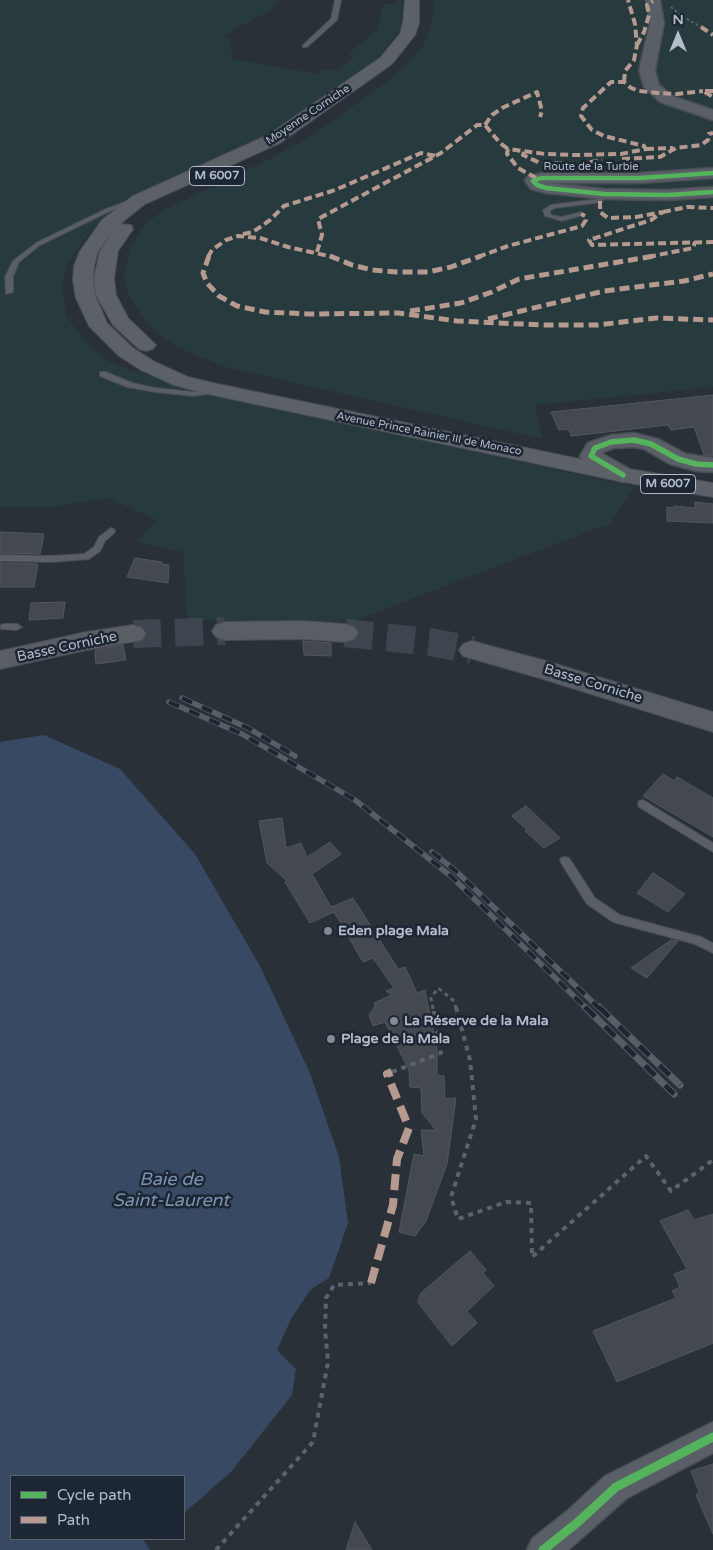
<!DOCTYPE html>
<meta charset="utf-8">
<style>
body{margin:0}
#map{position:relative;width:713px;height:1550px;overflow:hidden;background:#2a3038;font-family:"Varela Round",sans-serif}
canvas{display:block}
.legend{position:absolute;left:10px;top:1475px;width:175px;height:65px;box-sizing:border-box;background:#1d2633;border:1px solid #59626f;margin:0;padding:6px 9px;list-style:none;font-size:15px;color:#b4bcc9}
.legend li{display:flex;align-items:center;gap:10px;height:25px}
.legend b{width:25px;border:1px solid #59626f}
.north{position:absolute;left:653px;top:10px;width:50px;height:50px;-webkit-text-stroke:4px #1d2633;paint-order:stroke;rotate:0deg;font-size:14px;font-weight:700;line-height:20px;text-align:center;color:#b4bcc9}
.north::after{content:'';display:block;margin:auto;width:18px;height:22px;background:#b4bcc9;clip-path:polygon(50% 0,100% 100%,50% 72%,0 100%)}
</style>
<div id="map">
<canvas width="713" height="1550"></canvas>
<ul class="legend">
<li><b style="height:6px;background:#56b35d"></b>Cycle path</li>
<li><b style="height:6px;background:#b69a8f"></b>Path</li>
</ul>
<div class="north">N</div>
</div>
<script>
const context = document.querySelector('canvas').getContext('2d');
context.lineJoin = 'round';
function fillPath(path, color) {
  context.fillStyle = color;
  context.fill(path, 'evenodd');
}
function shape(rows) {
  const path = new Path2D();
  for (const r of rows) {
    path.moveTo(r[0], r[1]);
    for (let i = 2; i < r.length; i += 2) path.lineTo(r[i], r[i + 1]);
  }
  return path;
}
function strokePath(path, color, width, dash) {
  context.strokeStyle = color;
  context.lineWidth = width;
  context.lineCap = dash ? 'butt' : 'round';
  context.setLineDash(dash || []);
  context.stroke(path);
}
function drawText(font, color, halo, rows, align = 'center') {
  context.font = font + ' "Varela Round",sans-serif';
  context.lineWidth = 5;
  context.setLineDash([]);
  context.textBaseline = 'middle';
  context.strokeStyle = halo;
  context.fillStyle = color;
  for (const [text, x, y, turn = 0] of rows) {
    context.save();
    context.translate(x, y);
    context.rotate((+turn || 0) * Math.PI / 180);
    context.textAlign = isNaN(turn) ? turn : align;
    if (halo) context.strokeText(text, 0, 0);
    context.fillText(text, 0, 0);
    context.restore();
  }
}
const green = shape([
 [0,0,277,0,271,10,224,35,231,42,232,59,318,74,323,69,337,71,352,59,349,53,377,30,383,4,395,4,394,0,402,0,401,28,378,58,364,72,264,138,124,203,89,233,68,263,62,284,66,316,87,343,105,359,132,371,235,398,634,487,611,523,351,622,187,620,183,552,137,542,156,520,109,498,50,507,0,507],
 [434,0,713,0,713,387,535,405,542,439,225,367,176,347,153,329,136,308,127,291,124,273,130,249,145,224,164,210,267,160,308,138,391,79,407,64,423,46,432,23]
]);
const water = shape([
 [44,735,120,769,195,854,260,966,310,1073,339,1157,348,1223,329,1278,310,1290,291,1319,277,1350,296,1369,292,1395,231,1472,184,1513,184,1476,11,1476,11,1539,143,1539,150,1550,0,1550,0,742]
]);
const building = shape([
 [713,395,713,456,704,455,694,427,671,430,668,425,571,436,569,429,559,430,551,412,713,395],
 [695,502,713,504,713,523,667,521,667,507,674,508,674,506,695,508,695,502],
 [0,532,44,534,40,554,0,553,0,532],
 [135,558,162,562,161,564,169,565,168,583,127,577,135,558],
 [0,563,38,564,34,587,0,587,0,563],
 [65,602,63,618,29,620,31,603,65,602],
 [303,641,331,643,331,656,304,655,303,641],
 [123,645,126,660,96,664,95,650,123,645],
 [663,774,674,781,677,777,713,798,713,837,643,796,663,774],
 [526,806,560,838,544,848,525,831,527,830,512,816,526,806],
 [282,818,286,848,301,843,307,857,330,842,341,854,312,874,331,907,353,898,398,969,405,967,417,993,425,990,437,1049,437,1075,444,1076,445,1099,456,1098,447,1164,426,1221,415,1236,399,1232,414,1154,424,1156,421,1130,436,1130,422,1113,421,1088,410,1087,409,1070,385,1022,373,1026,369,1015,375,1006,374,1003,392,995,386,991,394,988,373,958,363,962,334,912,310,923,285,882,287,881,267,863,259,821,282,818],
 [653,873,685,894,668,912,637,893,653,873],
 [671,940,678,941,647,978,631,968,671,940],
 [688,1210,694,1220,713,1214,713,1343,617,1382,593,1331,676,1298,672,1291,680,1287,674,1274,687,1269,660,1221,688,1210],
 [470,1251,486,1270,483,1273,494,1286,467,1311,477,1323,452,1346,422,1308,418,1302,419,1298,421,1293,470,1251],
 [713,1464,713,1534,696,1495,699,1492,691,1471,713,1464],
 [355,1522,372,1550,346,1550,355,1522]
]);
const secondaryTunnel = shape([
 [345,633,430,642,472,650],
 [133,634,225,631]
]);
const pathFar2 = shape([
 [671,7,680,15,701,27]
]);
const pathFar1 = shape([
 [433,1009,431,998,438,988,454,1001,456,1009]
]);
const path = shape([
 [456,1007,470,1060,476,1119,451,1197,458,1219,506,1202,531,1203,532,1257,646,1156,671,1191,713,1160],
 [392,1072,441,1053,433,1007],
 [216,1550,313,1442,328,1362,325,1330,326,1298,334,1285,371,1283]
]);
const service = shape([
 [335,0,341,0,337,20,307,47,303,47,303,45,331,19,335,0],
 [602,193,607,194,602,202,555,208,550,211,551,215,562,217,581,212,584,214,583,215,562,221,545,216,543,210,551,205,598,199,602,193],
 [133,199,135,200,135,202,110,211,40,245,19,262,13,277,13,292,6,294,5,277,13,261,36,243,106,209,133,199],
 [100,372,106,372,132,383,155,388,193,392,217,389,221,391,217,393,193,396,155,392,127,387,100,376,100,372],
 [111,528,114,529,115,531,114,533,105,541,100,551,89,559,51,562,0,561,0,555,51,556,84,554,94,547,99,537,111,528],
 [4,624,17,624,22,627,17,630,1,629,1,625,4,624],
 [643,800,713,843,713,852,639,807,638,804,639,801,643,800],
 [565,857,569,858,595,898,620,915,701,937,713,943,713,953,695,944,613,922,587,904,560,861,561,858,565,857]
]);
const minor = shape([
 [713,1422,713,1453,627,1498,568,1550,527,1550,532,1539,567,1511,605,1476,713,1422]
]);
const tertiary = shape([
 [646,0,660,0,664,23,655,70,659,85,672,96,713,110,713,120,660,102,644,87,639,70,650,23,646,0],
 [713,168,713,178,640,183,548,183,604,189,668,190,713,187,713,197,668,200,604,199,546,193,531,189,525,181,527,177,541,173,640,173,713,168],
 [634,433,658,439,686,454,713,458,713,472,696,471,670,464,644,449,634,447,614,448,603,452,603,454,631,470,634,475,631,480,623,482,615,480,583,461,580,456,588,443,611,435,634,433]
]);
const secondary = shape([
 [303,621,345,624,354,627,358,633,354,639,345,642,303,639,225,640,216,637,212,631,216,625,225,622,303,621],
 [133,625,142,628,146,634,142,640,86,650,0,669,0,651,86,632,133,625],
 [472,641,546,661,713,712,713,732,543,679,463,656,459,650,463,644,472,641]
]);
const primary = shape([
 [405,0,419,0,419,23,415,35,392,64,280,143,145,204,120,224,131,225,133,229,118,251,114,278,116,295,128,318,156,345,153,349,146,351,139,349,113,325,96,295,94,278,100,251,114,230,98,251,94,266,93,280,96,298,107,323,133,348,155,362,188,377,213,383,623,468,713,483,713,497,623,482,203,393,174,385,141,370,119,356,89,326,76,298,73,280,74,266,80,251,102,220,133,196,268,135,380,58,400,34,403,23,405,0]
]);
const railFar1 = shape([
 [182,698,248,728,295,756],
 [169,702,242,734,355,800,452,877,587,1009],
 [432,852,457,872,600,1009]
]);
const rail = shape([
 [585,1007,674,1094],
 [599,1007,680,1085]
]);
const quietFar2 = shape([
 [701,27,713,35],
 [637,45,644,32,649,15,647,5,653,1],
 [624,82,625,71,634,60,637,45,635,24,628,0],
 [713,91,703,91,713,97],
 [485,125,492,115,502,108,537,92,542,111,540,117],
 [646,149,673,148],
 [524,152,523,155,540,163,580,164,602,160],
 [622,159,660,157,676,148,701,145,708,140,709,134,713,133],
 [536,178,518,168,507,154,508,149,545,154,575,155,621,154,646,149,644,146,604,136,592,130,581,116,583,108,611,82,624,82,631,88,639,91,658,93,677,94,703,91],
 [600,201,600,212,608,218,636,217,663,212,651,220,589,240,592,245,713,242],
 [663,212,687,207,713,208],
 [243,234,253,232,270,220,284,206,335,190,421,153,436,156],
 [317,252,322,235,318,219,441,153,477,125,485,125,500,143,508,149],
 [208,257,212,250,226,240,238,236,260,238,288,247,333,257],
 [478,257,508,246,582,226,586,220,585,216,581,214],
 [648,257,693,248,695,242]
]);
const quietFar1 = shape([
 [209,256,203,273,207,283,219,296,237,306,265,312,309,314,398,313,457,321,543,325,598,325,656,318,713,320],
 [330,256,352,265,372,270,396,272,428,272,451,267,481,256],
 [410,311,461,303,492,292,519,279,654,256],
 [488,319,604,291,684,281,713,274]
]);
const quiet = shape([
 [371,1283,393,1205,397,1159,409,1128,387,1074,392,1072]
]);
const cyclewayFar2 = shape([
 [713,173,640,178,541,178,533,181,537,185,546,188,604,194,668,195,713,192]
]);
const cyclewayFar1 = shape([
 [623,475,591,456,595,448,611,442,634,440,651,444,678,459,696,464,713,465]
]);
const cycleway = shape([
 [543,1550,578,1522,616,1487,713,1437]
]);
const markers = [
 [328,931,5,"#848b96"],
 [394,1021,5,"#848b96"],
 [331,1039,5,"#848b96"]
];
const farStreetnames = [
 ["Moyenne Corniche",308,115,-34],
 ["Route de la Turbie",591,167],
 ["Avenue Prince Rainier III de Monaco",429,434,11]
];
const shields = [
 [217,176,55],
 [668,484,55]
];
const shieldNames = [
 ["M 6007",217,176],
 ["M 6007",668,484]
];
const streetNames = [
 ["Basse Corniche",67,647,-12],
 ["Basse Corniche",593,684,17]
];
const poiNames = [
 ["Eden plage Mala",338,931],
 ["La Réserve de la Mala",404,1021],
 ["Plage de la Mala",341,1039]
];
const nearWaternames = [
 ["Baie de",171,1180],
 ["Saint-Laurent",171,1201]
];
fillPath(green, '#273a3e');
fillPath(water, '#384963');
fillPath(building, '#444950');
strokePath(building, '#52575f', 1);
strokePath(secondaryTunnel, '#3f454e', 28, [28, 14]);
strokePath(service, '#484c53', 2);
strokePath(minor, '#484c53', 3);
strokePath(tertiary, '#484c53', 3);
strokePath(secondary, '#484c53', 2);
strokePath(primary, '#484c55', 2);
strokePath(pathFar2, '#5d636a', 2, [2.5, 2.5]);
strokePath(pathFar1, '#5d636a', 3, [4, 4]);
strokePath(path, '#5d636a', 4, [5, 5]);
fillPath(service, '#5a5e66');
fillPath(minor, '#5a5e66');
fillPath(tertiary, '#5a5e66');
fillPath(secondary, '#595d64');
fillPath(primary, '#5c6168');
strokePath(railFar1, '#595d64', 5.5);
strokePath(rail, '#595d64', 7);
strokePath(railFar1, '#1d2633', 4, [11]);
strokePath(rail, '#1d2633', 5, [14]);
strokePath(quietFar2, '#b69a8f', 4, [8, 4]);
strokePath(quietFar1, '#b69a8f', 5, [10, 5]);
strokePath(quiet, '#b69a8f', 8, [16, 8]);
strokePath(cyclewayFar2, '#56b35d', 4.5);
strokePath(cyclewayFar1, '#56b35d', 5.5);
strokePath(cycleway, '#56b35d', 9);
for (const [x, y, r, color] of markers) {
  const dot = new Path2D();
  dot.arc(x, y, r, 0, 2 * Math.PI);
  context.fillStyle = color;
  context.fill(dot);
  strokePath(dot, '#1d2633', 2);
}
drawText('11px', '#b4bcc9', '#1d2633', farStreetnames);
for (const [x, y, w] of shields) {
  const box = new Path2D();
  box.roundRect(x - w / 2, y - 9.5, w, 19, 4);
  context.fillStyle = '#1d2633';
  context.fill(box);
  strokePath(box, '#b4bcc9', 1);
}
drawText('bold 12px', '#b4bcc9', null, shieldNames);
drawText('14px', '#b4bcc9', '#1d2633', streetNames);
drawText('bold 14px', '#b4bcc9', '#1d2633', poiNames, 'left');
drawText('italic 18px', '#7c92b1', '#1d2633', nearWaternames);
</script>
